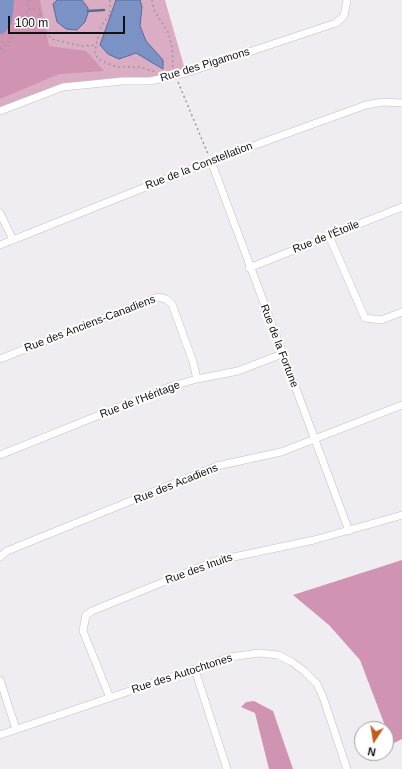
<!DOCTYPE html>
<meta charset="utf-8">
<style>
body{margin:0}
#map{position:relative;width:402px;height:769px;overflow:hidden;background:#efedf1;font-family:Helvetica,sans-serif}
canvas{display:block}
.north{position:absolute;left:354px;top:721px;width:40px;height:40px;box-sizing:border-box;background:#fff;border:1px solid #a0a0a0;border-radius:50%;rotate:192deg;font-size:11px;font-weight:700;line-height:16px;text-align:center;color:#111112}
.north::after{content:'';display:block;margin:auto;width:14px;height:18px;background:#bf5e1c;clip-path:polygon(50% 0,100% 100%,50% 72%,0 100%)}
.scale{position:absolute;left:8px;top:16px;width:117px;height:18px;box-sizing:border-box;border:2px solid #111112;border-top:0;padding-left:5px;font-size:12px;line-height:14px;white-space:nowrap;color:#111112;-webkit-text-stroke:3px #fff;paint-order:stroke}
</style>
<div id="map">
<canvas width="402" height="769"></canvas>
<div class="north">N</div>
<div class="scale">100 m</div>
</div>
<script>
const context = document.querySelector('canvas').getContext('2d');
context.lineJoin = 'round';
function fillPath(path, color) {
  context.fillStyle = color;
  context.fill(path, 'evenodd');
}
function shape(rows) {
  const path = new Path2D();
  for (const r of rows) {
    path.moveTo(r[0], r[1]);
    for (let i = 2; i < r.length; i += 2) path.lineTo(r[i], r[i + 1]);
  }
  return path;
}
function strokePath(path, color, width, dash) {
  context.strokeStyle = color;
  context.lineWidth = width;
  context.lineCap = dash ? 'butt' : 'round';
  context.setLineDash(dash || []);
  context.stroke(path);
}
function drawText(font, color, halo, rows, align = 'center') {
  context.font = font + ' Helvetica,sans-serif';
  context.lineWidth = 4;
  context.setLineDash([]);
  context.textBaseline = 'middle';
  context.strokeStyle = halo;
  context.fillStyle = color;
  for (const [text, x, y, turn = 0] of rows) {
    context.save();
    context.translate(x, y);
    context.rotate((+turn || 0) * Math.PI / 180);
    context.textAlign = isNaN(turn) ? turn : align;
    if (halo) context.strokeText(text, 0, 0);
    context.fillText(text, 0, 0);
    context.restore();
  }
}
const green = shape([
 [0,0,165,0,186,73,176,76,63,87,0,111]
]);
const forest = shape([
 [0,0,40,0,49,46,86,51,104,71,59,74,0,99],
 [402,560,402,739,392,744,360,660,329,625,293,595],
 [254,701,273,711,293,769,269,769,255,713,241,707,246,702]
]);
const water = shape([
 [57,0,82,0,88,8,88,13,85,22,77,30,66,29,57,22,53,4,57,0],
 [116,0,140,0,142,7,140,26,146,41,163,60,163,69,136,53,119,59,108,54,100,45,116,0]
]);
const stream = shape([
 [88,11,104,10]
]);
const river = shape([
 [0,27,5,20,7,0]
]);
const path = shape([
 [29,0,27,4,28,9,39,9,41,23,51,39,82,46,96,45],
 [110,0,110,14,101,26,96,45,95,53,98,59,116,67,139,67,157,72],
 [152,0,154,10,168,32,172,47,173,69],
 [0,49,8,43,28,9],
 [178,82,208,154]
]);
const minor = shape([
 [0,111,63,87,123,81,150,81,186,73,336,23,344,16,347,0],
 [211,161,349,531],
 [0,213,13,240],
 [329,236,365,318,381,320,402,312],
 [0,245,211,161,366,105,383,102,402,103],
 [249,268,402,207],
 [0,359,158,297,166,299,172,304,193,362,197,379],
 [0,455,169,387,197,379,238,371,282,354],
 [0,557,7,551,217,466,281,452,402,405],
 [195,670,227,769],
 [0,680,16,729],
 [110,698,83,631,86,615,92,611,215,561,314,540,402,515],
 [0,735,230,657,259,653,278,655,292,662,304,671,317,684,323,697,347,769]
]);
const streetNames = [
 ["Rue des Pigamons",205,65,-17],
 ["Rue de la Constellation",199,166,-21],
 ["Rue de l'Étoile",326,237,-22],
 ["Rue des Anciens-Canadiens",90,324,-21],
 ["Rue de la Fortune",279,346,69],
 ["Rue de l'Héritage",140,400,-21],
 ["Rue des Acadiens",176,484,-22],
 ["Rue des Inuits",199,569,-20],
 ["Rue des Autochtones",182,674,-18]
];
fillPath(green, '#dbadc4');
fillPath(forest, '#d094b2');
fillPath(water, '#7b92c6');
strokePath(water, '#5b6b90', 1);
strokePath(stream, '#5b6b90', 2.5);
strokePath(river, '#7b92c6', 14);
strokePath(minor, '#c0bfc3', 8);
strokePath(path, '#9b999c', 1.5, [2, 3]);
strokePath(minor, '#fff', 7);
drawText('11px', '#111112', '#fff', streetNames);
</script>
